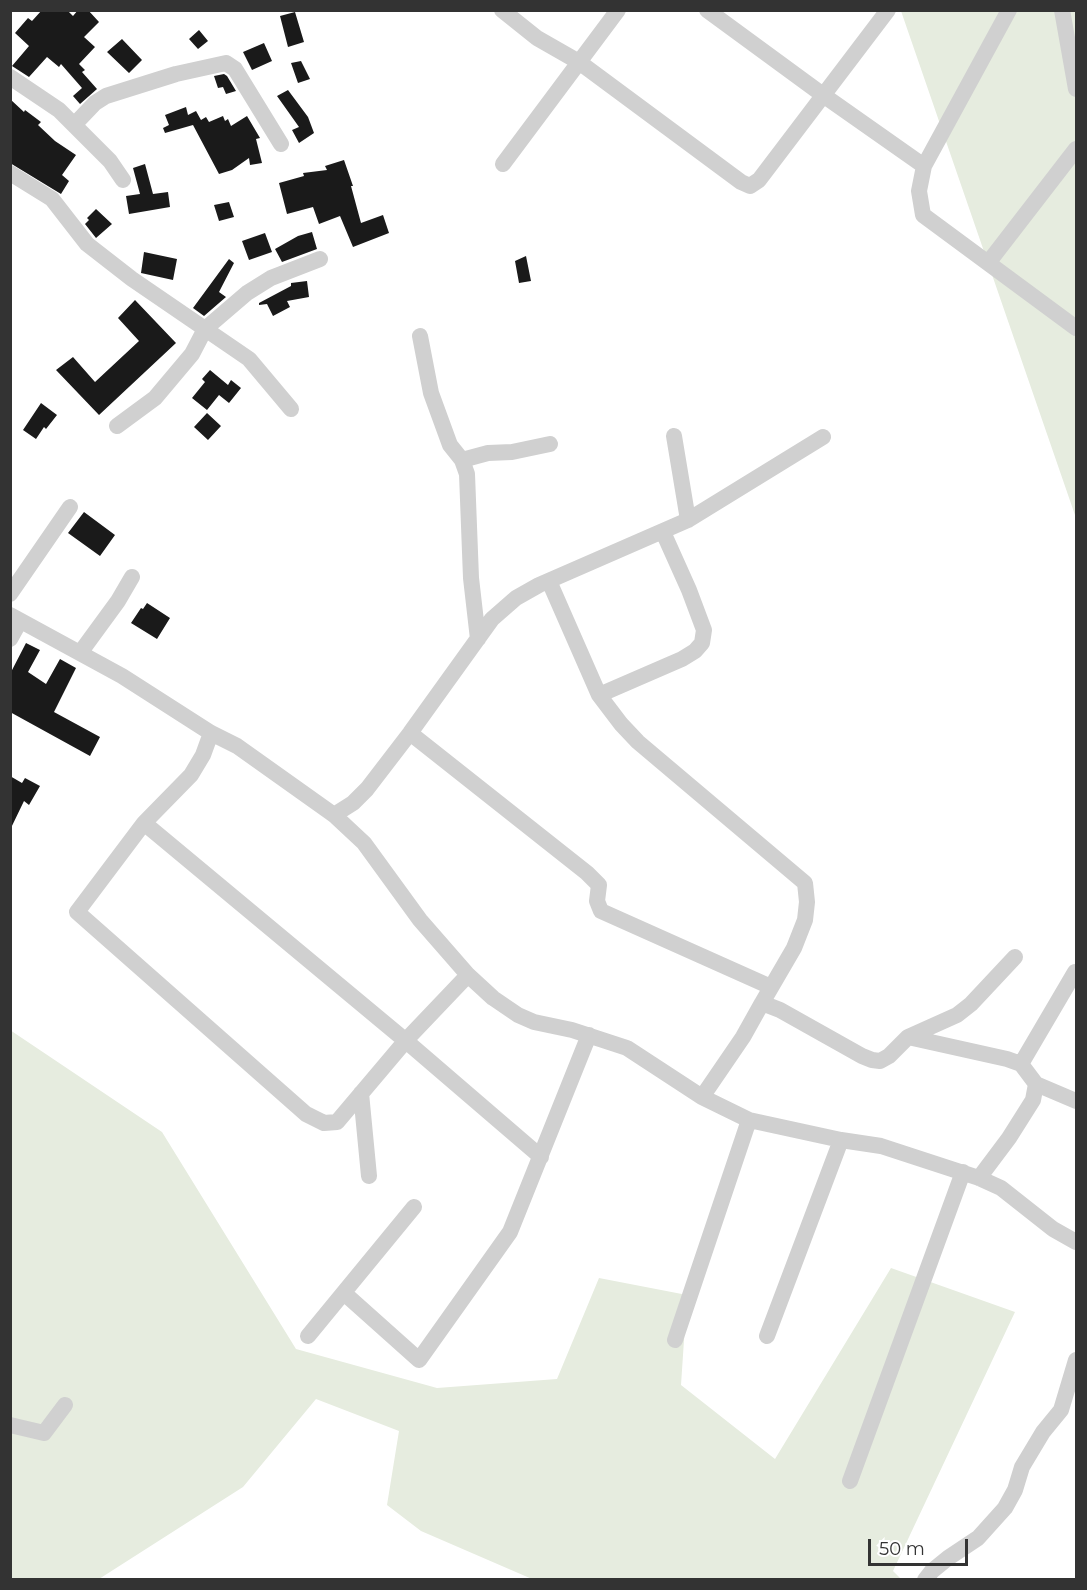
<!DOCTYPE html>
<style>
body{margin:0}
#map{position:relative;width:1087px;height:1590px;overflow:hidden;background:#fff;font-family:Montserrat,sans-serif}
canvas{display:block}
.frame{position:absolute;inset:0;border:12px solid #333;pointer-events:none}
.scale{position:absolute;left:868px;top:1539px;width:100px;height:27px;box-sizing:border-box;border:3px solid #333;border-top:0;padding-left:8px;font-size:18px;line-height:21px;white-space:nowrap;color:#333;-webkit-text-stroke:4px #fff;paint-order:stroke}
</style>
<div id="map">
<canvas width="1087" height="1590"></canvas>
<div class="frame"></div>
<div class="scale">50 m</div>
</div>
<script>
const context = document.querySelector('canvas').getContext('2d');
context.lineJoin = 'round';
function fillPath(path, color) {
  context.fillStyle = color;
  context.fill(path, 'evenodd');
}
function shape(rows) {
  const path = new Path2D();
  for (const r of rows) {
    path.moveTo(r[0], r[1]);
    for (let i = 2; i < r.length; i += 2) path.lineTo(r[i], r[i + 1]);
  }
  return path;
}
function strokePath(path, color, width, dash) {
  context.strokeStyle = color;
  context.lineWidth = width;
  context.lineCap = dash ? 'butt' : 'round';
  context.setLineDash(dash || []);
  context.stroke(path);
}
const green = shape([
 [901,11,1076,11,1076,518],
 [10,1030,162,1132,296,1349,437,1388,557,1379,599,1278,687,1295,681,1385,775,1459,891,1268,1015,1312,893,1571,901,1579,532,1579,421,1531,387,1505,399,1431,316,1399,243,1487,99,1579,11,1579]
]);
const building = shape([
 [42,10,67,10,73,16,78,10,88,10,99,22,84,37,95,47,79,64,85,70,82,72,97,89,80,104,73,96,82,88,61,64,59,67,47,57,29,77,12,66,29,46,15,33,28,18,32,21],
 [295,12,304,42,288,47,280,16],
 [199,30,208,41,198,49,189,39],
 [122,39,142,60,129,73,107,52],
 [264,43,272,61,252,70,243,52],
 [301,61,310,79,298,83,291,63],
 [224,74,227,76,236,91,226,94,223,87,218,88,214,76],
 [288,90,308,117,314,133,299,143,292,130,299,127,277,96],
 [10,99,24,112,25,110,41,122,38,125,55,141,76,155,62,175,69,181,61,194,10,163],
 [186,107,188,115,196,111,201,120,206,117,209,122,223,116,225,121,228,119,231,126,247,116,260,138,256,139,262,163,250,165,249,158,232,170,219,174,193,125,165,133,163,128,169,125,165,115],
 [344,160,353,186,351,186,361,223,383,215,389,233,353,247,340,216,319,224,313,207,287,214,279,183,304,176,303,173,327,170,325,166],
 [145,164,153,194,168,192,170,207,129,214,126,196,140,194,133,168],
 [229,202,234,217,219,221,214,205],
 [96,209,112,224,96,238,85,224,89,220,87,218],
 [312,232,317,249,282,262,275,249,298,236],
 [265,233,272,252,249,260,242,241],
 [144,252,177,259,173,280,141,273],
 [526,256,531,281,519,283,515,261],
 [229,259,234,263,219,292,226,297,204,316,193,308],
 [307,281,309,297,287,301,290,307,273,316,267,304,259,305,259,303,291,286,291,283],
 [135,300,176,343,99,415,56,370,73,357,95,382,139,341,118,318],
 [210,370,228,385,231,380,241,388,229,403,219,395,207,410,192,398,205,382,202,379],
 [41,403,57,415,46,429,44,427,36,439,23,430],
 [207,413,221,426,208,440,194,427],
 [84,512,115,535,100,556,68,533],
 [147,603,170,618,157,639,131,623,141,608,143,609],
 [26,643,40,650,28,672,46,684,60,659,76,668,54,712,100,737,90,756,10,712,10,674],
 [10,776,22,783,25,778,40,786,29,805,24,801,10,830]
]);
const minor = shape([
 [502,10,537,38,579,62,741,182,750,186,759,180,888,10],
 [707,10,823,95,924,166,919,191,923,215,1076,328],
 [1062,10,1076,89],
 [10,77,59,110,110,161,123,180],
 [74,125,95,103,106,96,176,74,226,63,235,69,281,144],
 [503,164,618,10],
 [924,166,1009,10],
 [10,173,52,199,87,244,132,279,249,359,291,409],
 [988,263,1076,149],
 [420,336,431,393,450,445,462,460,467,474,471,578,478,639],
 [117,426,155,398,192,354,205,329,247,293,271,278,320,259],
 [674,436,688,520],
 [462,460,488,453,512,452,550,444],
 [549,581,599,695,621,724,638,742,805,883,807,902,805,920,794,948,762,1003],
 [10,594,70,507],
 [10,615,122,676,211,733,237,746,334,815,364,843,420,920,468,975,493,998,518,1015,534,1022,572,1030,627,1048,702,1097,749,1120,841,1140,881,1146,979,1178,1001,1188,1053,1229,1076,1242],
 [10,639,20,621],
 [80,653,118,601,132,577],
 [599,695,682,659,695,651,702,643,704,630,689,590,663,532],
 [211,733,203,755,191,775,144,823,77,912,306,1114,324,1123,337,1122,408,1038,468,975],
 [410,733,587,873,599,885,597,901,601,911,771,987],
 [334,815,353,803,367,789,410,733,492,619,516,598,539,585,688,520,823,437],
 [144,823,406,1041,541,1157],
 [908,1037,1007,1059,1021,1064,1036,1084,1033,1100,1009,1138,979,1178],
 [1021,1064,1075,972],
 [1036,1084,1076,1101],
 [361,1093,369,1176],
 [702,1097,743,1037,762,1003,780,1010,862,1056,872,1060,880,1061,889,1056,908,1037,957,1015,971,1004,1015,957],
 [344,1293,419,1360,510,1232,589,1035],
 [308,1336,414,1207],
 [767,1336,841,1140],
 [675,1340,749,1120],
 [10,1425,44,1433,65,1405],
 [850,1481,963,1172],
 [925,1580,932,1571,948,1558,978,1538,1005,1508,1015,1490,1022,1467,1043,1432,1061,1410,1076,1360]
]);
fillPath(green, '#e6ecdf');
fillPath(building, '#1a1a1a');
strokePath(minor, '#d0d0d0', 16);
</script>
